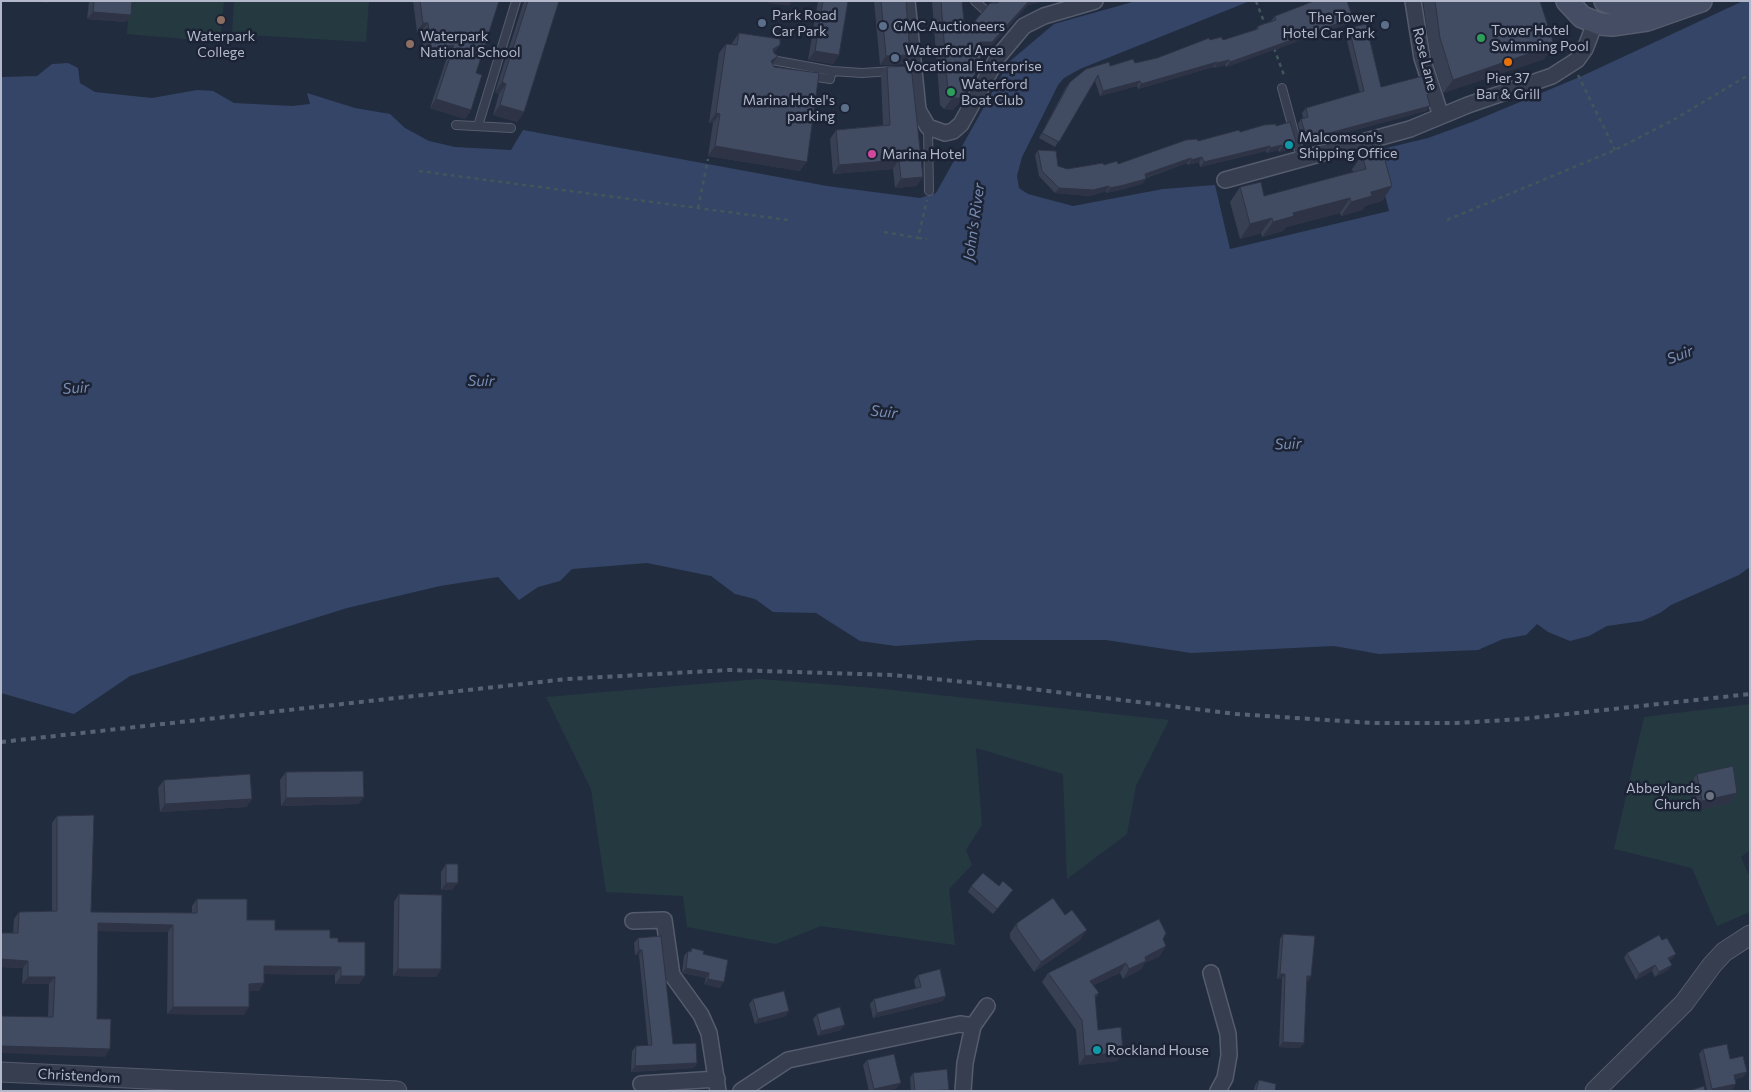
<!DOCTYPE html>
<style>
body{margin:0}
#map{position:relative;width:1751px;height:1092px;overflow:hidden;background:#222c3f;font-family:Commissioner,sans-serif}
canvas{display:block}
.frame{position:absolute;inset:0;border:2px solid #b3b9ca;pointer-events:none}
</style>
<div id="map">
<canvas width="1751" height="1092"></canvas>
<div class="frame"></div>
</div>
<script>
const context = document.querySelector('canvas').getContext('2d');
context.lineJoin = 'round';
function fillPath(path, color) {
  context.fillStyle = color;
  context.fill(path, 'evenodd');
}
function shape(rows) {
  const path = new Path2D();
  for (const r of rows) {
    path.moveTo(r[0], r[1]);
    for (let i = 2; i < r.length; i += 2) path.lineTo(r[i], r[i + 1]);
  }
  return path;
}
function strokePath(path, color, width, dash) {
  context.strokeStyle = color;
  context.lineWidth = width;
  context.lineCap = dash ? 'butt' : 'round';
  context.setLineDash(dash || []);
  context.stroke(path);
}
function drawText(font, color, halo, rows, align = 'center') {
  context.font = font + ' Commissioner,sans-serif';
  context.lineWidth = 5;
  context.setLineDash([]);
  context.textBaseline = 'middle';
  context.strokeStyle = halo;
  context.fillStyle = color;
  for (const [text, x, y, turn = 0] of rows) {
    context.save();
    context.translate(x, y);
    context.rotate((+turn || 0) * Math.PI / 180);
    context.textAlign = isNaN(turn) ? turn : align;
    if (halo) context.strokeText(text, 0, 0);
    context.fillText(text, 0, 0);
    context.restore();
  }
}
const green = shape([
 [130,1,224,1,220,42,127,34],
 [234,1,369,1,366,42,232,34],
 [759,679,874,688,1169,720,1136,786,1127,834,1067,879,1063,774,976,748,982,825,966,850,972,865,949,889,955,945,821,926,776,944,687,927,683,896,606,892,591,789,546,697],
 [1750,704,1750,850,1741,857,1750,878,1750,912,1717,926,1692,868,1614,849,1644,717]
]);
const water = shape([
 [1136,1,1250,1,1080,69,1064,78,1058,85,1022,157,1017,176,1019,188,1028,194,1073,206,1163,189,1215,185,1230,249,1389,211,1374,151,1428,138,1472,122,1582,76,1743,1,1750,1,1750,567,1739,575,1671,605,1660,613,1642,621,1607,626,1589,636,1570,641,1548,632,1537,624,1526,635,1503,639,1478,650,1379,654,1334,646,1191,653,1106,640,979,640,896,646,860,641,816,613,773,612,755,599,735,594,711,576,647,563,572,569,560,581,538,587,519,600,498,577,440,586,347,608,130,676,74,714,1,693,1,77,37,76,52,64,68,63,78,68,80,83,95,92,152,98,197,90,213,91,234,103,292,106,310,104,307,93,355,108,390,114,405,128,429,141,455,147,511,150,523,130,827,186,920,198,936,193,1009,62,1054,24]
]);
const path = shape([
 [1256,1,1266,27],
 [1274,48,1285,78],
 [1578,75,1615,150],
 [419,171,788,220],
 [698,208,708,159],
 [1447,220,1615,150,1675,119,1750,74],
 [884,232,918,238,927,200],
 [918,238,927,239]
]);
const service = shape([
 [975,1,986,11],
 [772,60,832,71,862,73,893,71],
 [810,76,830,79,832,71],
 [1282,88,1301,158],
 [456,125,511,128],
 [478,126,516,1],
 [928,127,929,191]
]);
const minor = shape([
 [907,1,918,110,928,127,945,133,953,131,961,124,998,57,1024,26,1044,16,1095,1],
 [1413,1,1422,58,1441,116],
 [1225,180,1410,129,1468,105,1552,76,1577,60,1585,49,1595,23],
 [633,921,664,920,672,975,701,1015,709,1033,718,1091],
 [1211,973,1228,1034,1229,1055,1225,1078,1218,1091],
 [641,1084,717,1079],
 [741,1091,788,1060,960,1024,973,1026],
 [963,1091,965,1063,973,1026,987,1006]
]);
const tertiary = shape([
 [1,1072,397,1091],
 [1595,1091,1684,1003,1712,965,1724,952,1750,935]
]);
const secondary = shape([
 [1567,1,1582,17,1600,24,1612,25,1647,20,1701,1],
 [1605,1,1625,8,1665,1]
]);
const rail = shape([
 [1,742,567,679,729,670,893,675,1007,686,1236,714,1372,723,1457,723,1522,719,1750,694]
]);
const wall = shape([
 [89,1,132,1,131,15,126,22,87,19],
 [413,1,499,1,476,73,471,110,465,119,430,108,448,54,424,57,421,31,417,32],
 [524,1,559,1,524,112,517,122,493,115,499,94,495,92],
 [818,1,848,1,839,55,833,64,808,60],
 [874,1,906,1,910,55,904,64,880,65],
 [932,1,962,1,965,33,993,1,1044,1,1028,5,984,54,981,54,981,64,976,71,966,92,958,104,952,110,944,109,940,105],
 [1423,1,1540,1,1554,45,1544,59,1443,93,1430,52],
 [1275,16,1353,18,1349,23,1226,67,1225,65,1214,68,1213,67,1138,89,1137,86,1100,96,1095,81,1055,147,1039,138,1066,87,1070,82,1110,66,1135,63,1157,58,1210,40,1223,40,1255,30,1258,26,1271,21],
 [1349,28,1381,87,1427,97,1430,106,1426,111,1303,144,1298,124,1301,119,1303,118,1302,113,1306,108,1360,93,1345,33],
 [739,33,780,45,774,53,772,64,800,171,708,156,713,123,709,123,719,53,726,44,732,44,732,43],
 [887,67,923,177,916,186,895,188,893,169,833,174,830,139,836,130,883,125,881,76],
 [1276,126,1292,147,1290,149,1279,152,1278,150,1267,153,1266,151,1200,167,1199,162,1188,165,1187,163,1146,178,1142,184,1120,190,1106,193,1106,191,1090,196,1055,193,1039,176,1035,155,1038,150,1058,166,1067,169,1118,164,1198,141,1240,132],
 [1362,155,1392,186,1382,201,1365,206,1362,210,1341,216,1340,213,1286,227,1283,231,1262,237,1261,233,1240,239,1230,202,1240,187,1264,196,1353,172,1352,169],
 [286,772,364,797,358,804,281,806,280,780],
 [1697,774,1737,793,1730,803,1695,811,1690,784],
 [164,780,252,799,246,807,160,812,158,788],
 [57,816,91,912,192,913,192,906,197,899,247,920,275,930,330,938,338,942,359,984,335,984,335,975,264,974,259,991,249,991,244,1015,167,1014,168,932,98,931,97,1019,105,1057,48,1017,49,984,22,984,23,968,1,967,1,933,13,933,14,919,19,912,52,911,52,823],
 [446,864,452,890,441,890,441,872],
 [971,886,999,886,1009,895,993,914,968,892],
 [399,894,441,969,436,977,393,976,394,902],
 [1017,923,1080,940,1034,972,1010,938,1010,933],
 [1283,934,1311,976,1308,981,1306,981,1304,1043,1300,1048,1279,1047,1282,979,1277,979,1280,939],
 [661,936,673,1044,697,1063,694,1068,631,1072,632,1051,636,1046,648,1045,639,955,635,955,634,943,638,938],
 [1163,939,1160,956,1145,963,1140,970,1123,979,1120,973,1093,985,1099,993,1095,998,1098,1030,1123,1052,1117,1061,1079,1065,1076,1030,1042,982,1048,973],
 [1662,940,1676,954,1672,959,1669,960,1668,970,1655,977,1652,971,1636,980,1624,958,1627,953],
 [692,948,703,954,720,988,704,984,706,978,682,973,684,956,688,951,689,952],
 [918,975,943,1001,873,1018,870,1004,874,999,916,989,914,980],
 [753,999,786,1016,755,1024,749,1004],
 [817,1014,841,1030,818,1036,813,1019],
 [1703,1049,1730,1059,1747,1072,1743,1077,1735,1079,1733,1089,1726,1091,1707,1091,1699,1054],
 [867,1060,897,1088,885,1091,869,1091,863,1065],
 [913,1073,949,1091,911,1091,910,1078],
 [1259,1080,1275,1091,1254,1091,1255,1085]
]);
const shadedWall = shape([
 [37,1,50,1,48,3],
 [769,1,792,1,789,6,768,3],
 [1029,1,1044,1,1028,5,984,54,972,54,980,42],
 [93,12,131,15,126,22,87,19],
 [1353,18,1349,23,1226,67,1230,62],
 [423,23,428,23,421,31,417,32],
 [454,45,448,54,424,57,431,48],
 [780,45,773,54,773,49],
 [1554,45,1544,59,1443,93,1453,80],
 [815,51,839,55,833,64,808,60],
 [910,55,904,64,880,65,886,56],
 [778,56,771,66,771,61],
 [1229,60,1225,65,1214,68,1217,63],
 [1217,62,1213,67,1138,89,1141,84],
 [976,64,981,64,973,75],
 [1140,81,1137,86,1100,96,1103,91],
 [502,82,506,84,499,94,495,92],
 [966,92,958,104,952,110,944,109,952,98],
 [436,99,471,110,465,119,430,108],
 [500,105,524,112,517,122,493,115],
 [1430,106,1426,111,1303,144,1307,139],
 [716,113,720,114,713,123,709,123],
 [1296,142,1290,149,1279,152,1282,147],
 [1282,145,1278,150,1267,153,1270,148],
 [715,146,807,162,800,171,708,156],
 [1270,146,1266,151,1200,167,1204,162],
 [1202,157,1199,162,1188,165,1191,160],
 [1191,158,1187,163,1141,179,1145,174],
 [899,160,893,169,833,174,839,165],
 [923,177,916,186,895,188,901,179],
 [1146,179,1142,184,1120,190,1106,193,1110,188],
 [1109,186,1106,191,1090,196,1055,193,1059,188],
 [1392,186,1382,201,1365,206,1362,210,1341,216,1351,202,1371,192],
 [1350,198,1340,213,1286,227,1283,231,1262,237,1273,222,1293,213],
 [1272,218,1261,233,1240,239,1250,224],
 [1737,793,1730,803,1695,811,1702,801],
 [364,797,358,804,281,806,286,798],
 [252,799,246,807,160,812,165,804],
 [446,883,458,883,452,890,441,890],
 [98,923,173,925,168,932,93,931],
 [1087,930,1080,940,1034,972,1041,962],
 [1166,946,1160,956,1145,963,1140,970,1123,979,1129,969,1145,957],
 [639,950,642,950,639,955,635,955],
 [1676,954,1672,959,1664,963,1668,958],
 [1,959,28,961,23,968,1,967],
 [1126,963,1120,973,1084,990,1090,981],
 [1655,965,1652,971,1636,980,1639,974],
 [1672,965,1668,970,1655,977,1659,972],
 [264,966,341,967,335,975,259,974],
 [686,968,709,973,706,978,682,973],
 [398,969,441,969,436,977,393,976],
 [1280,974,1285,974,1282,979,1277,979],
 [341,976,365,976,359,984,335,984],
 [1307,976,1311,976,1308,981,1303,980],
 [28,977,55,977,49,984,22,984],
 [708,979,724,982,720,988,704,984],
 [264,983,259,991,244,991,249,984],
 [946,996,943,1001,873,1018,877,1013],
 [173,1007,249,1007,244,1015,167,1014],
 [789,1011,786,1016,755,1024,758,1019],
 [845,1025,841,1030,818,1036,821,1031],
 [1283,1042,1304,1043,1300,1048,1279,1047],
 [1,1046,110,1049,105,1057,1,1053],
 [1123,1052,1117,1061,1079,1065,1085,1056],
 [697,1063,694,1068,631,1072,635,1066],
 [1747,1072,1743,1077,1731,1080,1734,1075],
 [901,1083,897,1088,885,1091,873,1091,874,1089],
 [1736,1084,1733,1089,1726,1091,1711,1091,1712,1089]
]);
const building = shape([
 [94,1,132,1,131,15,93,12,94,1],
 [420,1,499,1,476,73,482,75,471,110,436,99,454,45,431,48,428,23,423,23,420,1],
 [528,1,559,1,524,112,500,105,506,84,502,82,528,1],
 [823,1,848,1,839,55,815,51,823,1],
 [881,1,906,1,910,55,886,56,881,1],
 [941,1,962,1,965,33,990,3,998,3,999,1,1029,1,992,42,980,42,981,64,976,64,976,72,966,92,960,98,952,98,948,93,941,1],
 [1314,1,1347,1,1353,18,1230,62,1229,60,1217,63,1217,62,1141,84,1140,81,1103,91,1098,75,1059,142,1042,133,1070,82,1086,69,1109,62,1110,66,1133,59,1135,63,1157,58,1209,38,1210,40,1221,37,1223,40,1258,29,1258,26,1276,20,1275,16,1314,1],
 [1435,1,1540,1,1554,45,1453,80,1440,38,1435,1],
 [1366,24,1381,87,1423,76,1429,94,1427,95,1430,106,1307,139,1301,119,1308,117,1306,108,1364,91,1349,28,1366,24],
 [739,33,780,39,780,45,773,49,774,53,778,56,771,61,774,67,819,73,807,162,715,146,720,114,716,113,726,44,737,45,739,33],
 [911,66,923,177,901,179,899,160,839,165,836,130,890,125,887,67,911,66],
 [1290,122,1296,142,1294,144,1282,147,1282,145,1270,148,1270,146,1204,162,1202,157,1191,160,1191,158,1145,174,1146,179,1124,185,1110,188,1109,186,1093,190,1059,188,1042,171,1038,150,1056,151,1058,166,1067,169,1103,163,1104,165,1117,161,1118,164,1186,140,1197,139,1198,141,1239,130,1240,132,1264,125,1276,124,1276,126,1290,122],
 [1382,149,1392,186,1371,192,1372,196,1351,202,1350,198,1293,213,1294,216,1273,222,1272,218,1250,224,1240,187,1261,182,1264,196,1342,175,1366,169,1362,155,1382,149],
 [1733,766,1737,793,1702,801,1697,774,1733,766],
 [363,771,364,797,286,798,286,772,363,771],
 [250,774,252,799,165,804,164,780,250,774],
 [94,815,91,912,197,913,197,899,247,899,247,920,275,920,275,930,330,930,330,938,338,938,338,942,365,942,365,976,341,976,341,967,264,966,264,983,249,984,249,1007,173,1007,173,925,98,923,97,1019,111,1019,110,1049,1,1046,1,1016,53,1017,55,977,28,977,28,961,1,959,1,933,18,933,19,912,57,911,57,816,94,815],
 [446,864,458,864,458,883,446,883,446,864],
 [983,873,999,886,1003,881,1013,890,997,909,971,886,983,873],
 [399,894,442,895,441,969,398,969,399,894],
 [1053,898,1065,915,1072,910,1087,930,1041,962,1017,928,1017,923,1053,898],
 [1159,919,1166,933,1163,939,1166,946,1145,957,1146,961,1129,969,1126,963,1090,981,1099,993,1095,995,1098,1030,1121,1027,1123,1052,1085,1056,1082,1020,1048,973,1159,919],
 [1283,934,1315,936,1311,976,1307,976,1304,1043,1283,1042,1285,974,1280,974,1283,934],
 [1659,935,1662,940,1667,938,1676,954,1668,958,1672,965,1659,972,1655,965,1639,974,1627,953,1659,935],
 [661,936,673,1044,696,1043,697,1063,635,1066,636,1046,652,1045,642,950,639,950,638,938,661,936],
 [692,948,704,951,703,954,728,960,724,982,708,979,709,973,686,968,688,951,691,952,692,948],
 [940,969,946,996,877,1013,874,999,921,987,918,975,940,969],
 [784,991,789,1011,758,1019,753,999,784,991],
 [840,1007,845,1025,821,1031,817,1014,840,1007],
 [1727,1044,1730,1059,1743,1056,1747,1072,1734,1075,1736,1084,1712,1089,1703,1049,1727,1044],
 [894,1054,901,1083,874,1089,867,1060,894,1054],
 [947,1069,949,1090,915,1091,913,1073,947,1069],
 [1259,1080,1276,1084,1275,1091,1256,1091,1259,1080],
 [1704,1086,1705,1091,1689,1091,1704,1086]
]);
const markers = [
 [221,20,5,"#8d6e63"],
 [762,23,5,"#5c6f8a"],
 [1385,25,5,"#5c6f8a"],
 [883,26,5,"#5c6f8a"],
 [1481,38,5,"#2e9e5b"],
 [410,44,5,"#8d6e63"],
 [895,58,5,"#5c6f8a"],
 [1508,62,5,"#e8710a"],
 [951,92,5,"#2e9e5b"],
 [845,108,5,"#5c6f8a"],
 [1289,145,5,"#0f9aa8"],
 [872,154,5,"#d1479c"],
 [1710,796,5,"#6b7280"],
 [1097,1050,5,"#0f9aa8"]
];
const poiNames = [
 ["Park Road",772,15],
 ["Car Park",772,31],
 ["The Tower",1375,17,"right"],
 ["Hotel Car Park",1375,33,"right"],
 ["GMC Auctioneers",893,26],
 ["Tower Hotel",1491,30],
 ["Swimming Pool",1491,46],
 ["Waterpark",221,36,"center"],
 ["College",221,52,"center"],
 ["Waterpark",420,36],
 ["National School",420,52],
 ["Waterford Area",905,50],
 ["Vocational Enterprise",905,66],
 ["Pier 37",1508,78,"center"],
 ["Bar & Grill",1508,94,"center"],
 ["Waterford",961,84],
 ["Boat Club",961,100],
 ["Marina Hotel's",835,100,"right"],
 ["parking",835,116,"right"],
 ["Malcomson's",1299,137],
 ["Shipping Office",1299,153],
 ["Marina Hotel",882,154],
 ["Abbeylands",1700,788,"right"],
 ["Church",1700,804,"right"],
 ["Rockland House",1107,1050]
];
const streetNames = [
 ["Rose Lane",1425,59,76],
 ["Christendom",79,1076,3]
];
const waterNames = [
 ["John's River",974,222,-82],
 ["Suir",1680,355,-21],
 ["Suir",481,381,1],
 ["Suir",76,388,-4],
 ["Suir",884,412,6],
 ["Suir",1288,444,-2]
];
fillPath(green, '#253a40');
fillPath(water, '#354567');
strokePath(service, '#555c6d', 10);
strokePath(minor, '#555c6d', 18);
strokePath(tertiary, '#555c6d', 21);
strokePath(secondary, '#555c6d', 24);
strokePath(path, '#40565a', 2.5, [4, 4]);
strokePath(service, '#373e4f', 8);
strokePath(minor, '#373e4f', 15);
strokePath(tertiary, '#373e4f', 19);
strokePath(secondary, '#444d63', 21);
strokePath(rail, '#586277', 4, [5, 5]);
fillPath(wall, '#384054');
fillPath(shadedWall, '#2e3445');
fillPath(building, '#414b62');
strokePath(building, '#2e3445', 1);
for (const [x, y, r, color] of markers) {
  const dot = new Path2D();
  dot.arc(x, y, r, 0, 2 * Math.PI);
  context.fillStyle = color;
  context.fill(dot);
  strokePath(dot, '#1c2334', 2);
}
drawText('14px', '#b3b9ca', '#1c2334', poiNames, 'left');
drawText('14px', '#b3b9ca', '#1c2334', streetNames);
drawText('italic 15px', '#798cb3', '#1c2334', waterNames);
</script>
